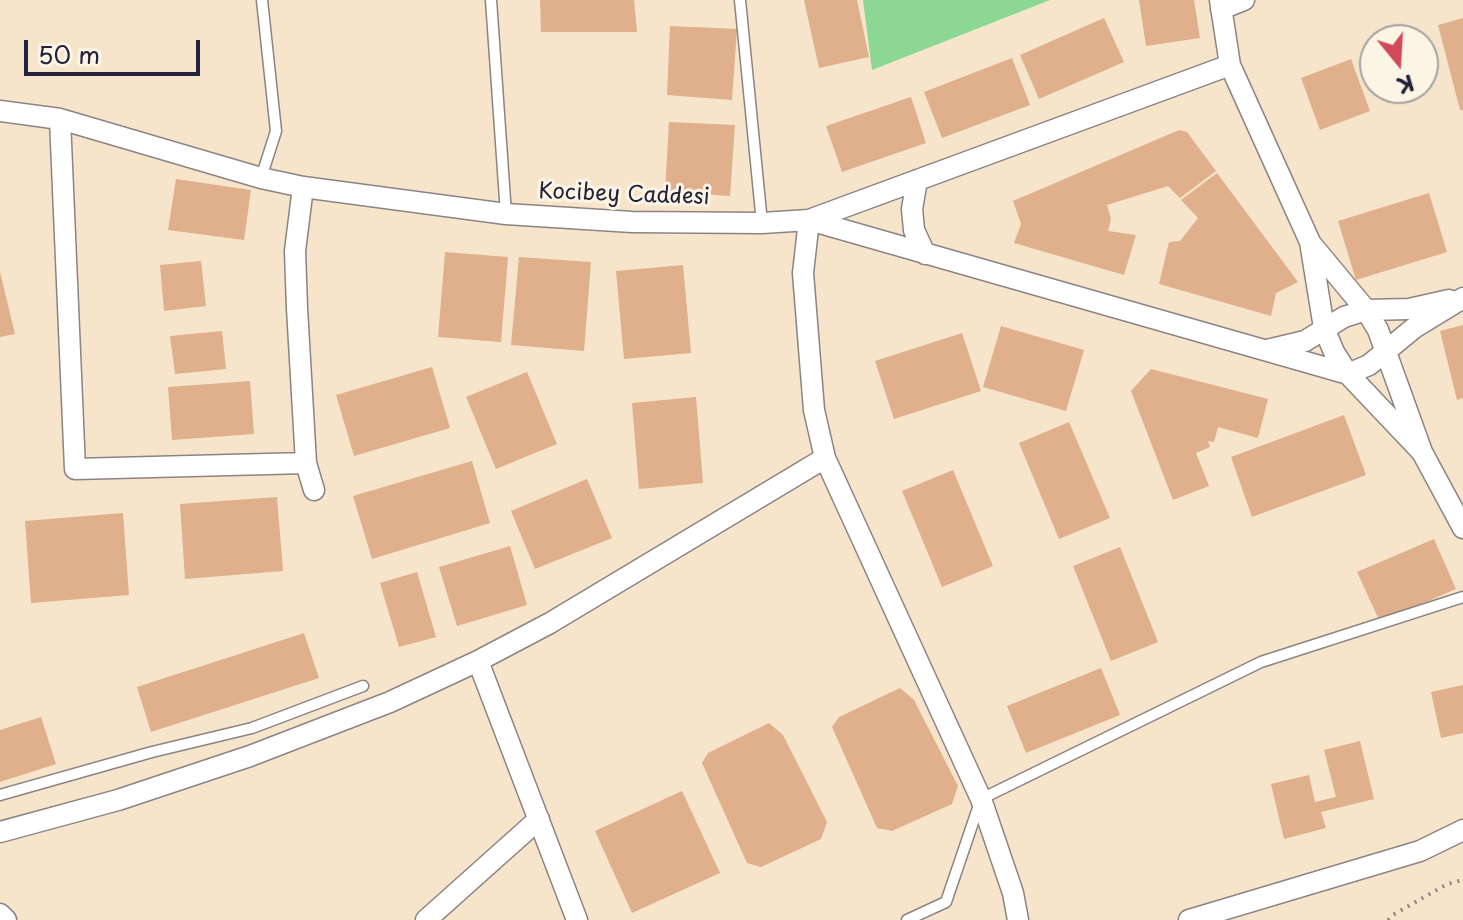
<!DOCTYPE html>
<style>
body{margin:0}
#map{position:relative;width:1463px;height:920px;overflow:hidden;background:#f6e5cb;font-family:"Playpen Sans",sans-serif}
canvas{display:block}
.north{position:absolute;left:1359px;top:24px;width:80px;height:80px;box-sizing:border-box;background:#fcf5e5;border:2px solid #a5a1a1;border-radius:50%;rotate:162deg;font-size:22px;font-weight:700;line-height:32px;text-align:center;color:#22223b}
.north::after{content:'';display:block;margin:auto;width:28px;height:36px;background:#d1495b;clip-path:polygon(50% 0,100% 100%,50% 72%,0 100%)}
.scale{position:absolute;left:24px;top:40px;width:176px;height:36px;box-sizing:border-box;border:4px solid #22223b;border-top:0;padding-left:10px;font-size:24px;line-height:28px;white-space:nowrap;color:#22223b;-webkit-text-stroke:6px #fcf5e5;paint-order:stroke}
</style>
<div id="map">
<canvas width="1463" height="920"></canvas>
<div class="north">K</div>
<div class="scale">50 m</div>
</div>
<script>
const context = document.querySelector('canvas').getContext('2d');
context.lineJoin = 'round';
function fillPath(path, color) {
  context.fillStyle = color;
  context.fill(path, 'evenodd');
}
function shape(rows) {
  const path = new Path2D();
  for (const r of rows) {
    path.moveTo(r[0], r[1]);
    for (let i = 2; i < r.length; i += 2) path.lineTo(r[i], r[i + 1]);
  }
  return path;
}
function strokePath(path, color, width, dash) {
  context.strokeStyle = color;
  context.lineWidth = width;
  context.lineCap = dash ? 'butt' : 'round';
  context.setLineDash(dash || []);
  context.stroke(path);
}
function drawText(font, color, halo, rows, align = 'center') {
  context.font = font + ' "Playpen Sans",sans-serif';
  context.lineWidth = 6;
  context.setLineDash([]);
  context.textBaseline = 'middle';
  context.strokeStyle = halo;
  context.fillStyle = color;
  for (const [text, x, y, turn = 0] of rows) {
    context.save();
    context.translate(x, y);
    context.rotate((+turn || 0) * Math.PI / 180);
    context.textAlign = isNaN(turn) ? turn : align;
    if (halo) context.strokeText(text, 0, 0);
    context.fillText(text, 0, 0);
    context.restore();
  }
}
const green = shape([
 [863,0,1050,0,872,70]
]);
const building = shape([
 [540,0,634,0,637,32,541,32],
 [804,0,857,0,869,57,819,68],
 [1139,0,1194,0,1200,38,1146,46],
 [1104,18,1124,62,1039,99,1020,55],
 [1463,18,1463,110,1460,110,1438,25],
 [670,26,737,29,732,100,667,95],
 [1012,58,1030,105,942,138,924,92],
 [1351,59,1370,111,1320,130,1301,78],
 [911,97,926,143,842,172,826,126],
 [669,122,735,125,730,196,665,191],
 [1179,130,1187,132,1216,171,1180,198,1168,186,1107,205,1111,219,1108,231,1136,235,1124,275,1014,243,1021,224,1013,201],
 [1217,173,1298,282,1276,293,1271,316,1159,284,1169,242,1180,241,1198,218,1181,200],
 [176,179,251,190,244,240,168,230],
 [1429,193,1447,252,1356,280,1338,221],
 [445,252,508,257,501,342,438,337],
 [519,257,591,262,584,351,511,345],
 [201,261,206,306,164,311,160,265],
 [683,265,691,353,624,359,616,271],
 [0,272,15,334,0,337],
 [1463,325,1463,398,1457,400,1440,331],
 [1001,326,1084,350,1066,411,983,387],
 [222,331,226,369,175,374,170,336],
 [962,333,981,391,894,419,875,361],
 [432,367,450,428,354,456,336,395],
 [1151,369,1268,399,1258,438,1218,427,1214,442,1208,441,1210,447,1196,453,1209,486,1173,500,1131,391],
 [527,372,557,444,496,469,466,397],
 [250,381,254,434,172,440,168,387],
 [696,397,703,483,639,489,632,403],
 [1344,415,1366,475,1252,517,1231,457],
 [1069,422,1110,518,1059,539,1019,443],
 [472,461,490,523,372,559,353,496],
 [953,470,993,566,942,587,902,491],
 [587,479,612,538,535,569,511,511],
 [277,497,283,571,185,579,180,504],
 [123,513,129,595,31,603,25,521],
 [1434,539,1456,589,1380,622,1357,572],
 [510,546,527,605,457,626,439,567],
 [1120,547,1158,642,1111,661,1073,566],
 [417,572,436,637,399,647,380,583],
 [304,633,319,678,151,732,137,687],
 [1101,668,1120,715,1026,753,1007,706],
 [1463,685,1463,733,1441,738,1431,692],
 [900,688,914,700,958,786,952,804,892,831,877,828,832,727,839,717],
 [41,717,56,764,0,782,0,730],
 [769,723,783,735,827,822,821,839,761,867,747,863,702,763,708,753],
 [1360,741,1374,799,1321,812,1326,828,1284,839,1271,784,1309,775,1315,802,1336,797,1324,750],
 [682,791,720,873,632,913,595,831]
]);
const path = shape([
 [1388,920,1393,915,1447,884,1463,880]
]);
const service = shape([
 [491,0,506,214],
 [740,0,762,223],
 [261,178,276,131,262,0],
 [0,795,152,752,252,728,363,686],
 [907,920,946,902,981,799,1261,662,1463,597]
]);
const minor = shape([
 [1220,0,1230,65,1310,242,1324,328,1334,352,1348,374,1422,452],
 [1221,9,1244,0],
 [0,111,60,119,261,178,303,187,506,214,632,222,762,223,809,220,1230,65],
 [60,119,75,469,306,463],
 [917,180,912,209,914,230,925,254],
 [303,187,295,251,297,308,306,463,314,490],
 [1312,245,1366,310,1378,330,1422,452,1463,528],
 [1267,350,1305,341,1344,317,1366,310,1409,309,1449,300],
 [478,661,577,920],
 [0,832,118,800,250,756,390,702,478,661,550,623,825,458],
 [0,914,6,920],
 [426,920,539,819],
 [1018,920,1013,893,981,799,825,458,814,410,803,273,809,220,1348,374,1369,365,1414,328,1463,298],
 [1189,920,1420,851,1463,830]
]);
const streetNames = [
 ["Kocibey Caddesi",624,195,2]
];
fillPath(green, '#8dd794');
fillPath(building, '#e0af8c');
strokePath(service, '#8c8483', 13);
strokePath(minor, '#8c8483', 23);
strokePath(path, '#8c8483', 4, [2, 6]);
strokePath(service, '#fff', 10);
strokePath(minor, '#fff', 20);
drawText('22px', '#22223b', '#fcf5e5', streetNames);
</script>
